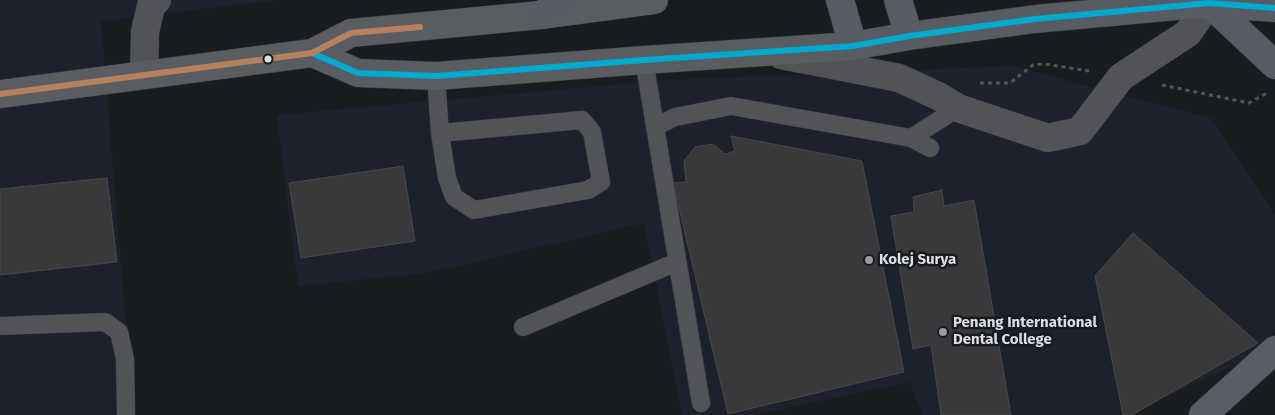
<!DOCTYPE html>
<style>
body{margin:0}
canvas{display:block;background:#191c1f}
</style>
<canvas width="1275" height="415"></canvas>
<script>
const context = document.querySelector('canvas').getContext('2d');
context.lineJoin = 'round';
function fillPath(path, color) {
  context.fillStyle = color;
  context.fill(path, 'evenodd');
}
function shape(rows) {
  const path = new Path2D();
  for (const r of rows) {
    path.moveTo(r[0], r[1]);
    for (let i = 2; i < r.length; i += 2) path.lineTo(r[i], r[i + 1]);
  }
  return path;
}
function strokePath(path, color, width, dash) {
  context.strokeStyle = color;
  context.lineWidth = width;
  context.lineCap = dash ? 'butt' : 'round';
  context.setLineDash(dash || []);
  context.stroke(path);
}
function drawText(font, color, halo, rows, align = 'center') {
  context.font = font + ' "Fira Sans",sans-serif';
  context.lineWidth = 5;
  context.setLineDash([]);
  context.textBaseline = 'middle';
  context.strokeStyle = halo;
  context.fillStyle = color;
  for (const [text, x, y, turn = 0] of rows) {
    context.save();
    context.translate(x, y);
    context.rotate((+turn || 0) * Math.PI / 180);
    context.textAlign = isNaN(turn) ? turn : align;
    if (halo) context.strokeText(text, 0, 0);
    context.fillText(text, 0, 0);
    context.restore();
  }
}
const built = shape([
 [0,0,277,0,101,21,133,415,0,415],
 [1012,66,1212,119,1275,215,1275,329,1267,350,1127,415,923,415,909,382,753,415,682,415,644,223,426,273,298,286,277,115,668,80]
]);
const building = shape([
 [731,136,862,161,904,372,728,414,673,183,686,182,684,161,695,147,713,144,725,154,735,151,731,136],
 [403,166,415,241,301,258,289,183,403,166],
 [107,178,117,262,0,275,0,189,107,178],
 [942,190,944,206,974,200,1011,415,941,415,931,345,913,349,891,216,914,212,913,197,942,190],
 [1133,233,1258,343,1132,415,1123,415,1095,276,1133,233]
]);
const path = shape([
 [980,83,1010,83,1033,65,1045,64,1089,71],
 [1162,85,1249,103,1267,93]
]);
const lane = shape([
 [644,60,701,403],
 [436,76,440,133,447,178,454,197,474,210,588,190,601,182,592,132,582,120,440,133],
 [655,127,675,117,731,106,911,138,930,148],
 [911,138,958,108],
 [0,326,105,322,119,332,125,359,126,415],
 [523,327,677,262]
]);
const street = shape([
 [781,55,899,78,938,96,958,108,1048,138,1080,131,1121,77,1188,33,1209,3],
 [144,75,145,32,151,6,157,0]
]);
const secondary = shape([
 [1203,415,1275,350]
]);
const primary = shape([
 [312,53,358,73,436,76,644,60,853,46],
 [0,94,312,53,351,33,541,15,654,0]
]);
const highway = shape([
 [840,0,853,46,909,36,1035,19,1209,3,1275,8],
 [898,0,909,36],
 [1209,3,1275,65],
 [541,15,564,0]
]);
const bus1 = shape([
 [312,53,358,73,436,76,644,60,853,46,909,36,1035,19,1209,3,1275,8]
]);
const bus2 = shape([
 [0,94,312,53,351,33,420,27]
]);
const markers = [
 [268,59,4.5,"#dcdee3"],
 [869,260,5,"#989a9e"],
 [943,332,5,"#989a9e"]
];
const poiNames = [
 ["Kolej Surya",879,260],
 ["Penang International",953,323],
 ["Dental College",953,340]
];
fillPath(built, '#1c212c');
fillPath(building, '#39393b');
strokePath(building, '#484848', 1);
strokePath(lane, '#343538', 19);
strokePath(street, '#343538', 29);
strokePath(secondary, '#343538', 29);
strokePath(primary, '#343538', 29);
strokePath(highway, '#343538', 29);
strokePath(path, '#535457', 3, [4, 4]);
strokePath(lane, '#525356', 18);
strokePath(street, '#525356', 28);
strokePath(secondary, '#5a5d63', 28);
strokePath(primary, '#595d62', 28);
strokePath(highway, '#575c63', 28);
strokePath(bus1, '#00a9ce', 6);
strokePath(bus2, '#b6815c', 6);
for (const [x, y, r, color] of markers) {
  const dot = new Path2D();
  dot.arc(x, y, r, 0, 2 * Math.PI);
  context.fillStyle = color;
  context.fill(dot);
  strokePath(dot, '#171b21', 2);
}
drawText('bold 15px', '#dcdee3', '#171b21', poiNames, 'left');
</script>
